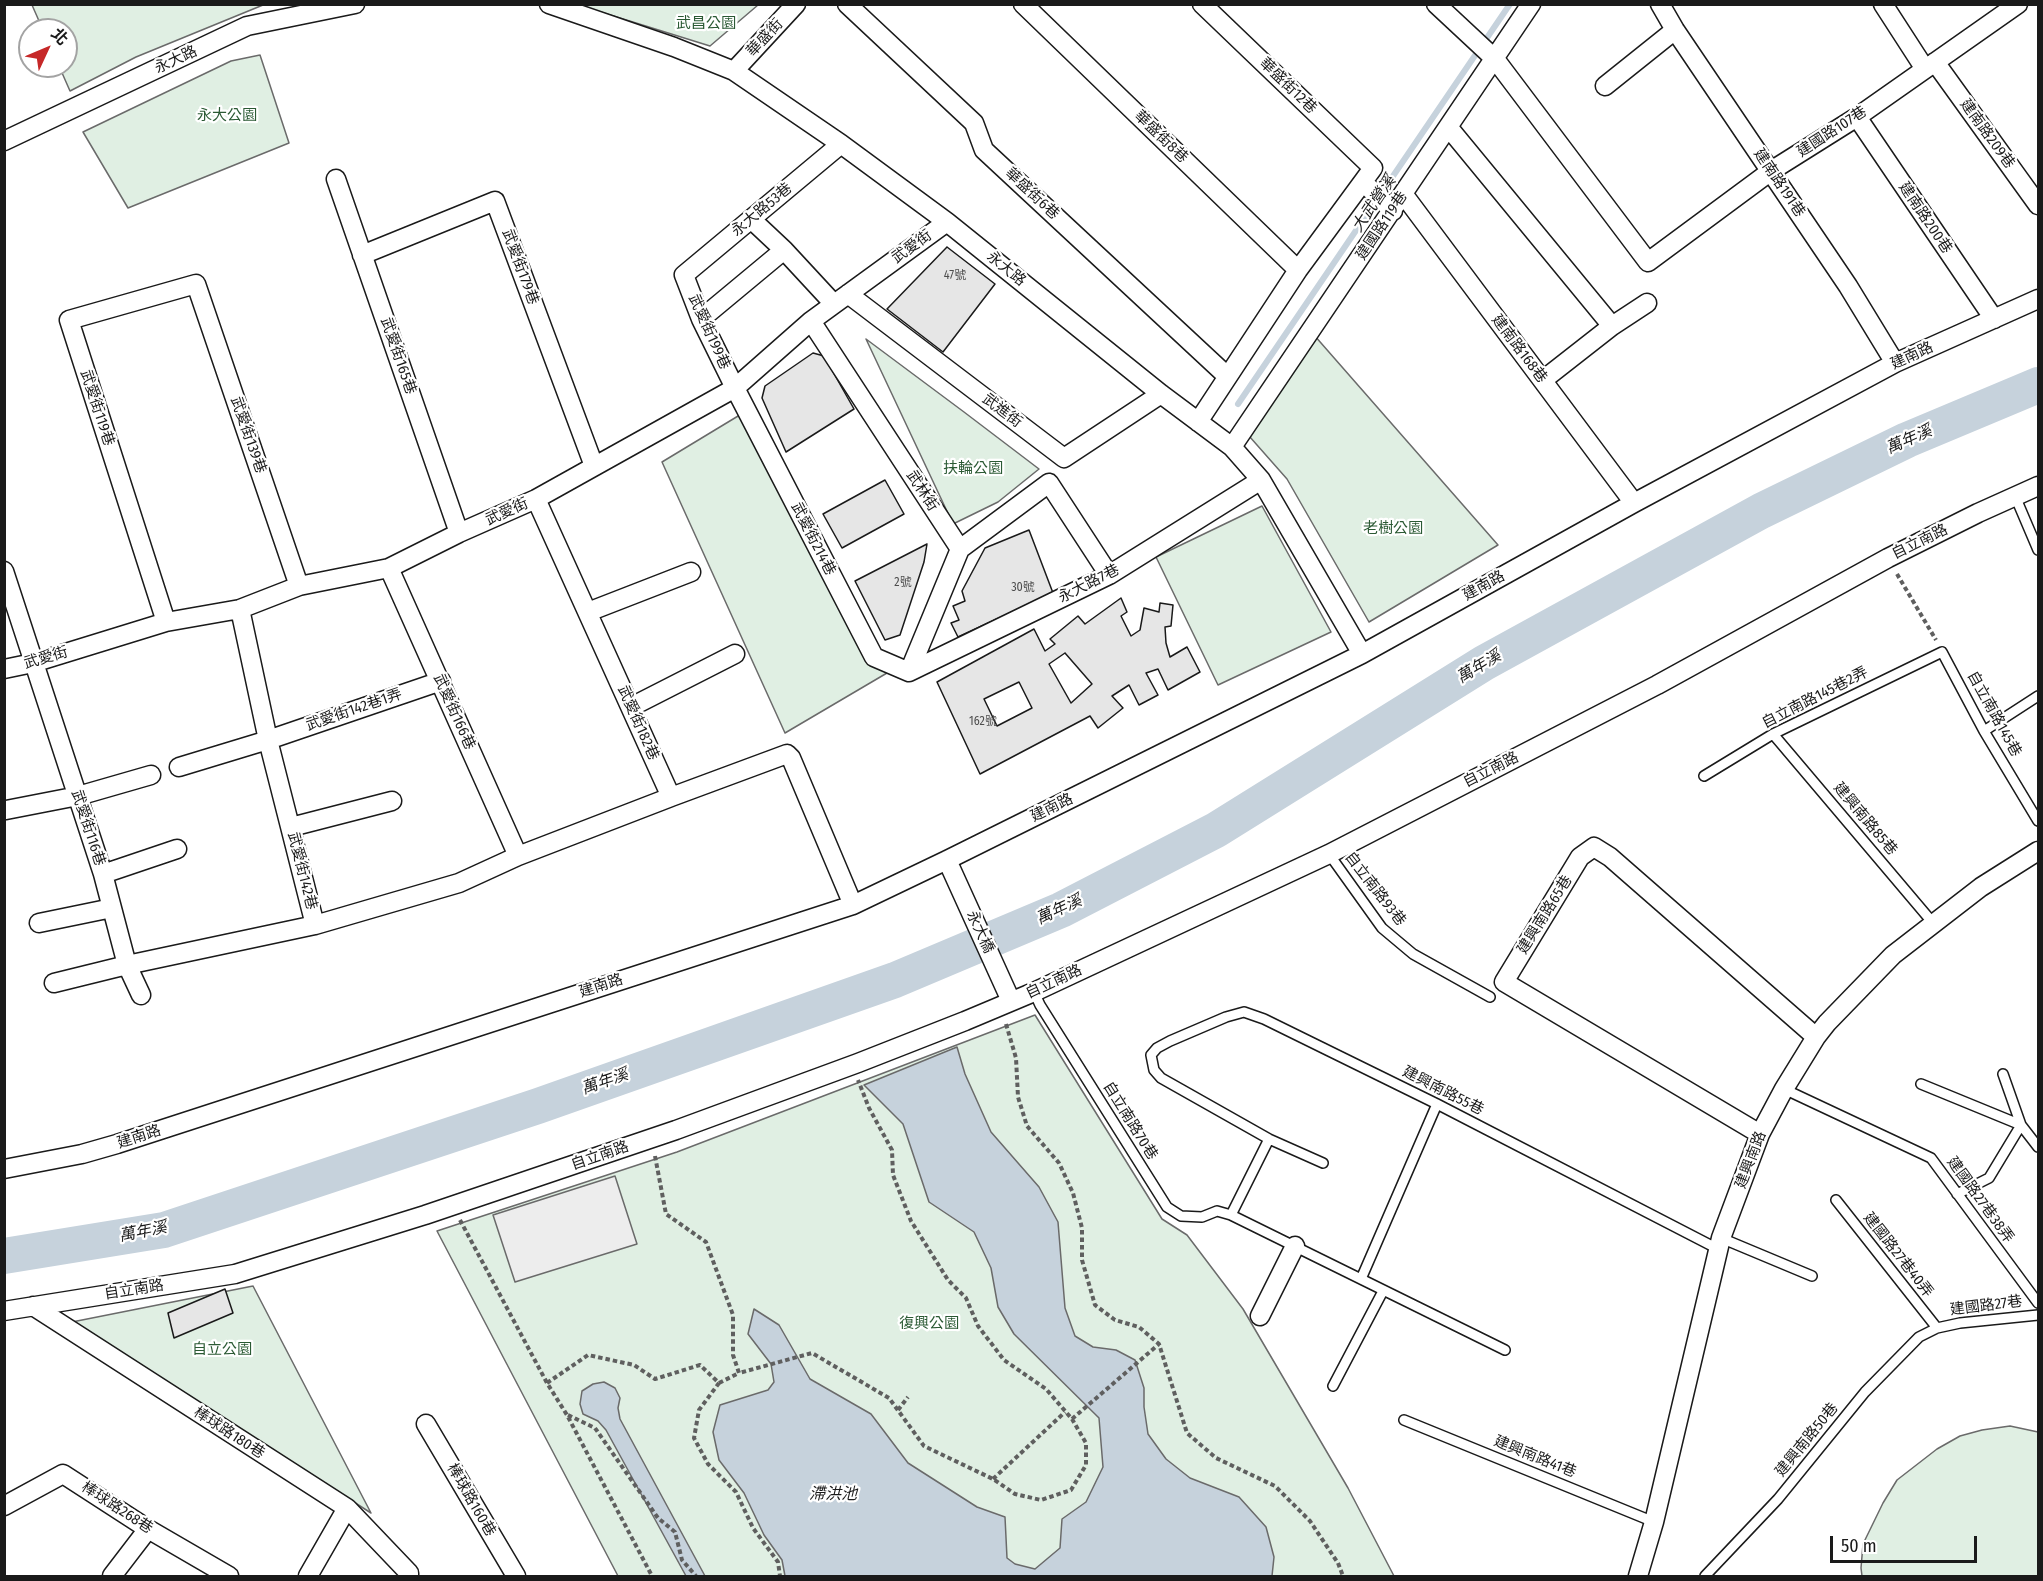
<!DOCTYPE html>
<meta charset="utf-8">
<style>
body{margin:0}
#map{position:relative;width:2043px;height:1581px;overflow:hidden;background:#fff;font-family:"Fira Sans Condensed","Noto Sans TC",sans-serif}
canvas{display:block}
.frame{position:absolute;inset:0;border:6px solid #1a1a1a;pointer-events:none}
.north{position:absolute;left:18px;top:18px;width:60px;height:60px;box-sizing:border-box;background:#fff;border:2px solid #a3a3a3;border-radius:50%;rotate:46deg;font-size:16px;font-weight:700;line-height:24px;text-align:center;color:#1a1a1a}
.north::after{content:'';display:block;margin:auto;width:21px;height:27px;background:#c62828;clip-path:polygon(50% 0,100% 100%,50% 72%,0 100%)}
.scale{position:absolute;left:1830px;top:1536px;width:147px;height:27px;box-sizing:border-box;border:3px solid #1a1a1a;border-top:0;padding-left:8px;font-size:18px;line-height:21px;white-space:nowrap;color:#1a1a1a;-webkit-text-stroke:4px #fff;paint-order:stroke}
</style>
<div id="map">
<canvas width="2043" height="1581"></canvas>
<div class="frame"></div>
<div class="north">北</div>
<div class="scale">50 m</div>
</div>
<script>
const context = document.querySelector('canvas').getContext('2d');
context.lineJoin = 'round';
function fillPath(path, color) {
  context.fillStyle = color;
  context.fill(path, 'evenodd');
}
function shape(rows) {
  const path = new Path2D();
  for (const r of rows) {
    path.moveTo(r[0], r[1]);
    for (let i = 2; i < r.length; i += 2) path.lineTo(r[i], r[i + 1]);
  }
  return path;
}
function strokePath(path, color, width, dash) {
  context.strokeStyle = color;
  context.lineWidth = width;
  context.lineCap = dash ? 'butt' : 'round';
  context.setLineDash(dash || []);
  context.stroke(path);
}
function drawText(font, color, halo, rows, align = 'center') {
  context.font = font + ' "Fira Sans Condensed","Noto Sans TC",sans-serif';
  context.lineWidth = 4.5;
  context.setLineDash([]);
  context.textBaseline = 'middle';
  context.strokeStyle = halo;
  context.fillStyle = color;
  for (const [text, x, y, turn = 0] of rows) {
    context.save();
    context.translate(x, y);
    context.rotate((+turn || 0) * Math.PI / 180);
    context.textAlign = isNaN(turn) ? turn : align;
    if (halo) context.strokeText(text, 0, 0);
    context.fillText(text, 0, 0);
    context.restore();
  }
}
const green = shape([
 [32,5,263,5,136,57,70,91,59,66,66,66,66,30,43,30,32,5],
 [578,5,758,5,710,46,578,5],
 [260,55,289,143,128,208,83,132,231,61,260,55],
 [1314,335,1498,545,1369,622,1287,479,1242,428,1314,335],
 [866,339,964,412,1039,469,998,502,953,524,866,339],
 [748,410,887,673,785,733,662,462,748,410],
 [1262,506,1331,632,1218,685,1156,557,1262,506],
 [1035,1015,1162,1219,1187,1235,1243,1309,1348,1488,1394,1576,618,1576,437,1231,677,1152,1035,1015],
 [253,1286,371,1513,72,1322,253,1286],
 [2010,1426,2038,1432,2038,1576,1862,1576,1861,1568,1863,1544,1883,1503,1897,1480,1937,1449,1960,1436,1982,1430,2010,1426]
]);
const parking = shape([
 [615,1176,637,1244,515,1282,493,1215,615,1176]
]);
const water = shape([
 [957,1047,965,1074,991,1132,1039,1187,1058,1222,1065,1308,1075,1336,1093,1347,1116,1350,1135,1360,1144,1388,1144,1407,1148,1434,1166,1459,1190,1478,1239,1497,1266,1527,1274,1557,1272,1576,785,1576,782,1560,764,1535,744,1493,719,1460,713,1432,720,1405,768,1390,774,1382,771,1364,748,1334,754,1309,779,1325,810,1379,871,1414,908,1463,977,1507,1005,1517,1007,1558,1015,1564,1035,1569,1060,1548,1062,1519,1086,1502,1103,1467,1099,1418,1014,1334,998,1307,991,1268,974,1232,929,1202,903,1124,864,1085,957,1047],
 [604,1382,615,1388,620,1398,618,1408,620,1419,705,1576,686,1576,606,1430,598,1421,583,1414,580,1404,582,1391,593,1384,604,1382]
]);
const stream = shape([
 [1238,404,1510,4]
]);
const river = shape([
 [4,1256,164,1230,538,1106,895,980,1061,910,1216,830,1484,663,1761,511,1907,440,2038,385]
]);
const building = shape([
 [947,247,995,284,943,352,887,309,947,247],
 [813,353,824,356,854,409,786,452,762,398,765,386,813,353],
 [885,480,904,514,842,548,823,514,885,480],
 [1029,530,1053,593,958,637,951,623,959,620,953,606,965,601,962,591,985,548,1029,530],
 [927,544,924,562,900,635,885,640,855,581,927,544],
 [1121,598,1127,612,1121,616,1131,636,1140,630,1144,608,1159,612,1160,603,1173,605,1171,626,1165,627,1166,643,1170,657,1187,647,1200,672,1168,690,1158,669,1146,673,1158,695,1139,705,1129,685,1112,696,1123,708,1098,728,1090,716,980,774,937,682,1034,629,1045,651,1055,644,1050,639,1078,616,1085,624,1121,598],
 [1065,653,1092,684,1071,703,1049,664,1065,653],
 [1019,682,1032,708,997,726,984,699,1019,682],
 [225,1289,233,1313,174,1338,168,1313,225,1289]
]);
const path = shape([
 [1897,574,1936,640],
 [1006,1024,1016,1058,1018,1097,1027,1126,1059,1163,1073,1193,1082,1228,1082,1260,1095,1305,1115,1320,1139,1327,1159,1344,1187,1433,1216,1458,1275,1486,1310,1521,1338,1563,1343,1576],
 [655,1156,666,1214,706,1242,733,1315,733,1355,739,1373,812,1353,889,1398,924,1446,993,1479,1015,1494,1041,1500,1071,1490,1086,1465,1086,1443,1072,1419,1046,1389,1004,1360,978,1326,966,1298,948,1280,911,1221,893,1175,892,1150,869,1108,858,1080],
 [460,1220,547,1383,567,1415,652,1576],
 [547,1383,588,1355,634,1365,655,1379,700,1365,719,1383,699,1410,694,1438,708,1464,736,1492,753,1528,778,1562,780,1576],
 [719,1383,739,1373],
 [898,1410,908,1397],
 [568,1415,595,1428,658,1518,675,1532,682,1560,696,1576],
 [1072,1419,1159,1344],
 [993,1479,1065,1412]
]);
const service = shape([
 [2015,496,2038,550],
 [1984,731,2038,696],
 [1773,734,1933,923],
 [1704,776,1773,734,1942,652,1984,731,2038,821],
 [1329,854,1382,928,1413,954,1490,997],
 [1034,992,1040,1005,1167,1207,1181,1216,1202,1217,1217,1211,1231,1215,1505,1350],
 [2003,1074,2021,1125,2038,1147],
 [1921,1084,2021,1125,1989,1178,1957,1194],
 [1784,1089,1931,1158,2038,1303],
 [1323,1163,1269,1139,1161,1078,1154,1070,1151,1055,1157,1048,1170,1041,1226,1017,1244,1012,1264,1019,1437,1104,1718,1249],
 [1836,1200,1937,1328],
 [1231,1215,1269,1139],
 [1721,1238,1812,1276],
 [1361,1279,1437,1104],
 [1333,1386,1383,1291],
 [1404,1420,1654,1522],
 [1705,1576,1778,1499,1865,1392,1919,1337,1937,1328,1960,1323,2038,1315]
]);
const minor = shape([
 [549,4,674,47,734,71,841,144,947,222,1161,394,1232,447,1261,480,1362,654],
 [847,4,974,123,984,150,1227,376],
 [1023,4,1298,270],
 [1436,4,1495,59,1648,262,1771,171,1857,117,2018,4],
 [1660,4,1675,30,1848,286,1895,363],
 [1883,4,1925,69],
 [1935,62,2038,205],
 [734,71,796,4],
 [1605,86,1675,30],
 [1857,117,1994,319],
 [1449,128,1612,326],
 [4,141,247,26,355,4],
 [841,144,684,275,701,319,735,388,874,657,909,672],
 [336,179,459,533],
 [1363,182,1393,211],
 [1404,195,1634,503],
 [751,219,784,250,834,304],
 [362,255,495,201,594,466],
 [848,294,1064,458,1161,394],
 [701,319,784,250],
 [811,321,960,549,909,672],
 [1543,380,1612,326,1647,303],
 [1198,422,1298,270,1373,168,1202,4],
 [1232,447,1531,4],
 [960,549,1049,483,1109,575],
 [389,568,518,856],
 [4,571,103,874,127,965,141,995],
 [240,609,268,740,315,925,459,883,518,856,671,797,536,499],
 [588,612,691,572],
 [166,622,69,320,196,284,299,586],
 [4,669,33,663,166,622,240,609,299,586,389,568,459,533,536,499,735,388,811,321,947,222],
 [909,672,1109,575,1261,480],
 [631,707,735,654],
 [179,767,268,740,441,681],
 [671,797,787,754,791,758,853,905],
 [6,810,78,796,151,775],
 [291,827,392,801],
 [947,860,1011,1001],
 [103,874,177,849],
 [39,923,112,908],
 [54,983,127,965,315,925],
 [1760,1134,1504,982,1580,857,1594,847,1610,857,1816,1037],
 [4,1169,82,1154,117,1144,853,905,947,860,1362,654,1634,503,1895,363,2038,299],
 [33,1306,347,1508,409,1573,409,1576],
 [4,1311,235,1274,425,1215,676,1130,858,1063,965,1021,1034,992,1329,854,1657,685,1888,558,1978,513,2038,486],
 [1260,1316,1295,1246],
 [426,1424,516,1576],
 [4,1506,63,1474,148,1529,229,1576],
 [112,1576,148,1529],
 [308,1576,347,1508],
 [1638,1576,1654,1522,1721,1238,1760,1134,1784,1089,1816,1037,1827,1023,1893,955,1981,887,2038,851]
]);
const numberNames = [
 ["47號",955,276],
 ["2號",903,583],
 ["30號",1023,588],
 ["162號",983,722]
];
const parkNames = [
 ["武昌公園",706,24],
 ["永大公園",227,116],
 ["扶輪公園",973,469],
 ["老樹公園",1393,529],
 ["復興公園",929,1324],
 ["自立公園",222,1350]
];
const streetNames = [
 ["華盛街",765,38,-47],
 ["永大路",176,60,-25],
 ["華盛街12巷",1288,86,44],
 ["建國路107巷",1832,132,-33],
 ["建南路209巷",1987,134,54],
 ["華盛街8巷",1161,137,44],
 ["建南路191巷",1779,183,56],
 ["華盛街6巷",1032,194,43],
 ["永大路53巷",762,210,-40],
 ["建南路200巷",1925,218,56],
 ["建國路119巷",1382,226,-56],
 ["武愛街",912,247,-36],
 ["武愛街179巷",520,267,70],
 ["永大路",1006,269,39],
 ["武愛街199巷",709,332,66],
 ["建南路168巷",1519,349,53],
 ["武愛街165巷",398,356,71],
 ["建南路",1912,356,-25],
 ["武愛街119巷",97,408,72],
 ["武進街",1002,411,37],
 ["武愛街139巷",248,435,71],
 ["武林街",922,491,57],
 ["武愛街",507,512,-24],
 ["武愛街214巷",813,539,63],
 ["自立南路",1920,542,-26],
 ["永大路7巷",1089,584,-27],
 ["建南路",1484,586,-29],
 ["武愛街",46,658,-16],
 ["自立南路145巷2弄",1815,698,-27],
 ["武愛街142巷1弄",354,710,-19],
 ["武愛街166巷",454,712,66],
 ["自立南路145巷",1994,714,61],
 ["武愛街182巷",638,723,66],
 ["自立南路",1491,770,-27],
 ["建南路",1052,808,-26],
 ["建興南路85巷",1865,819,50],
 ["武愛街116巷",88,828,72],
 ["武愛街142巷",302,871,76],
 ["自立南路93巷",1375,889,52],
 ["建興南路65巷",1545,915,-58],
 ["永大橋",980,932,65],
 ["自立南路",1054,982,-25],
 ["建南路",601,986,-18],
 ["建興南路55巷",1443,1091,27],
 ["自立南路70巷",1130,1121,58],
 ["建南路",139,1137,-18],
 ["自立南路",600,1156,-19],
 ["建興南路",1751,1160,-69],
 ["建國路27巷38弄",1980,1200,54],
 ["建國路27巷40弄",1898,1255,52],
 ["自立南路",134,1290,-9],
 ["建國路27巷",1986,1306,-7],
 ["棒球路180巷",229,1433,33],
 ["建興南路50巷",1807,1440,-51],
 ["建興南路41巷",1535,1457,22],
 ["棒球路160巷",471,1500,60],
 ["棒球路268巷",117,1508,33]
];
const waterNames = [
 ["大武營溪",1374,204,-56],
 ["萬年溪",1909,440,-24],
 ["萬年溪",1479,667,-31],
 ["萬年溪",1059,910,-25],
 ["萬年溪",605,1082,-19],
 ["萬年溪",143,1232,-11],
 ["滯洪池",833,1495]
];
fillPath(green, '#e0efe3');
strokePath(green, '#6a6a6a', 1.5);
fillPath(parking, '#ededed');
strokePath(parking, '#6a6a6a', 1.5);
fillPath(water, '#c6d2dc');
strokePath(water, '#6a6a6a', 1.5);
strokePath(stream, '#c6d2dc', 6);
strokePath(river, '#c6d2dc', 36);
fillPath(building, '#e6e6e6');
strokePath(building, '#1a1a1a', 1.5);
strokePath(service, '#1a1a1a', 12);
strokePath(minor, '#1a1a1a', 21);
strokePath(path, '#5f5f5f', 4, [4.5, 3]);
strokePath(service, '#fff', 9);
strokePath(minor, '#fff', 18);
drawText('12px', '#4d4d4d', null, numberNames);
drawText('15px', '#2b5a34', '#fff', parkNames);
drawText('15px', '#1a1a1a', '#fff', streetNames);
drawText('italic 16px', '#1a1a1a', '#fff', waterNames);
</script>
